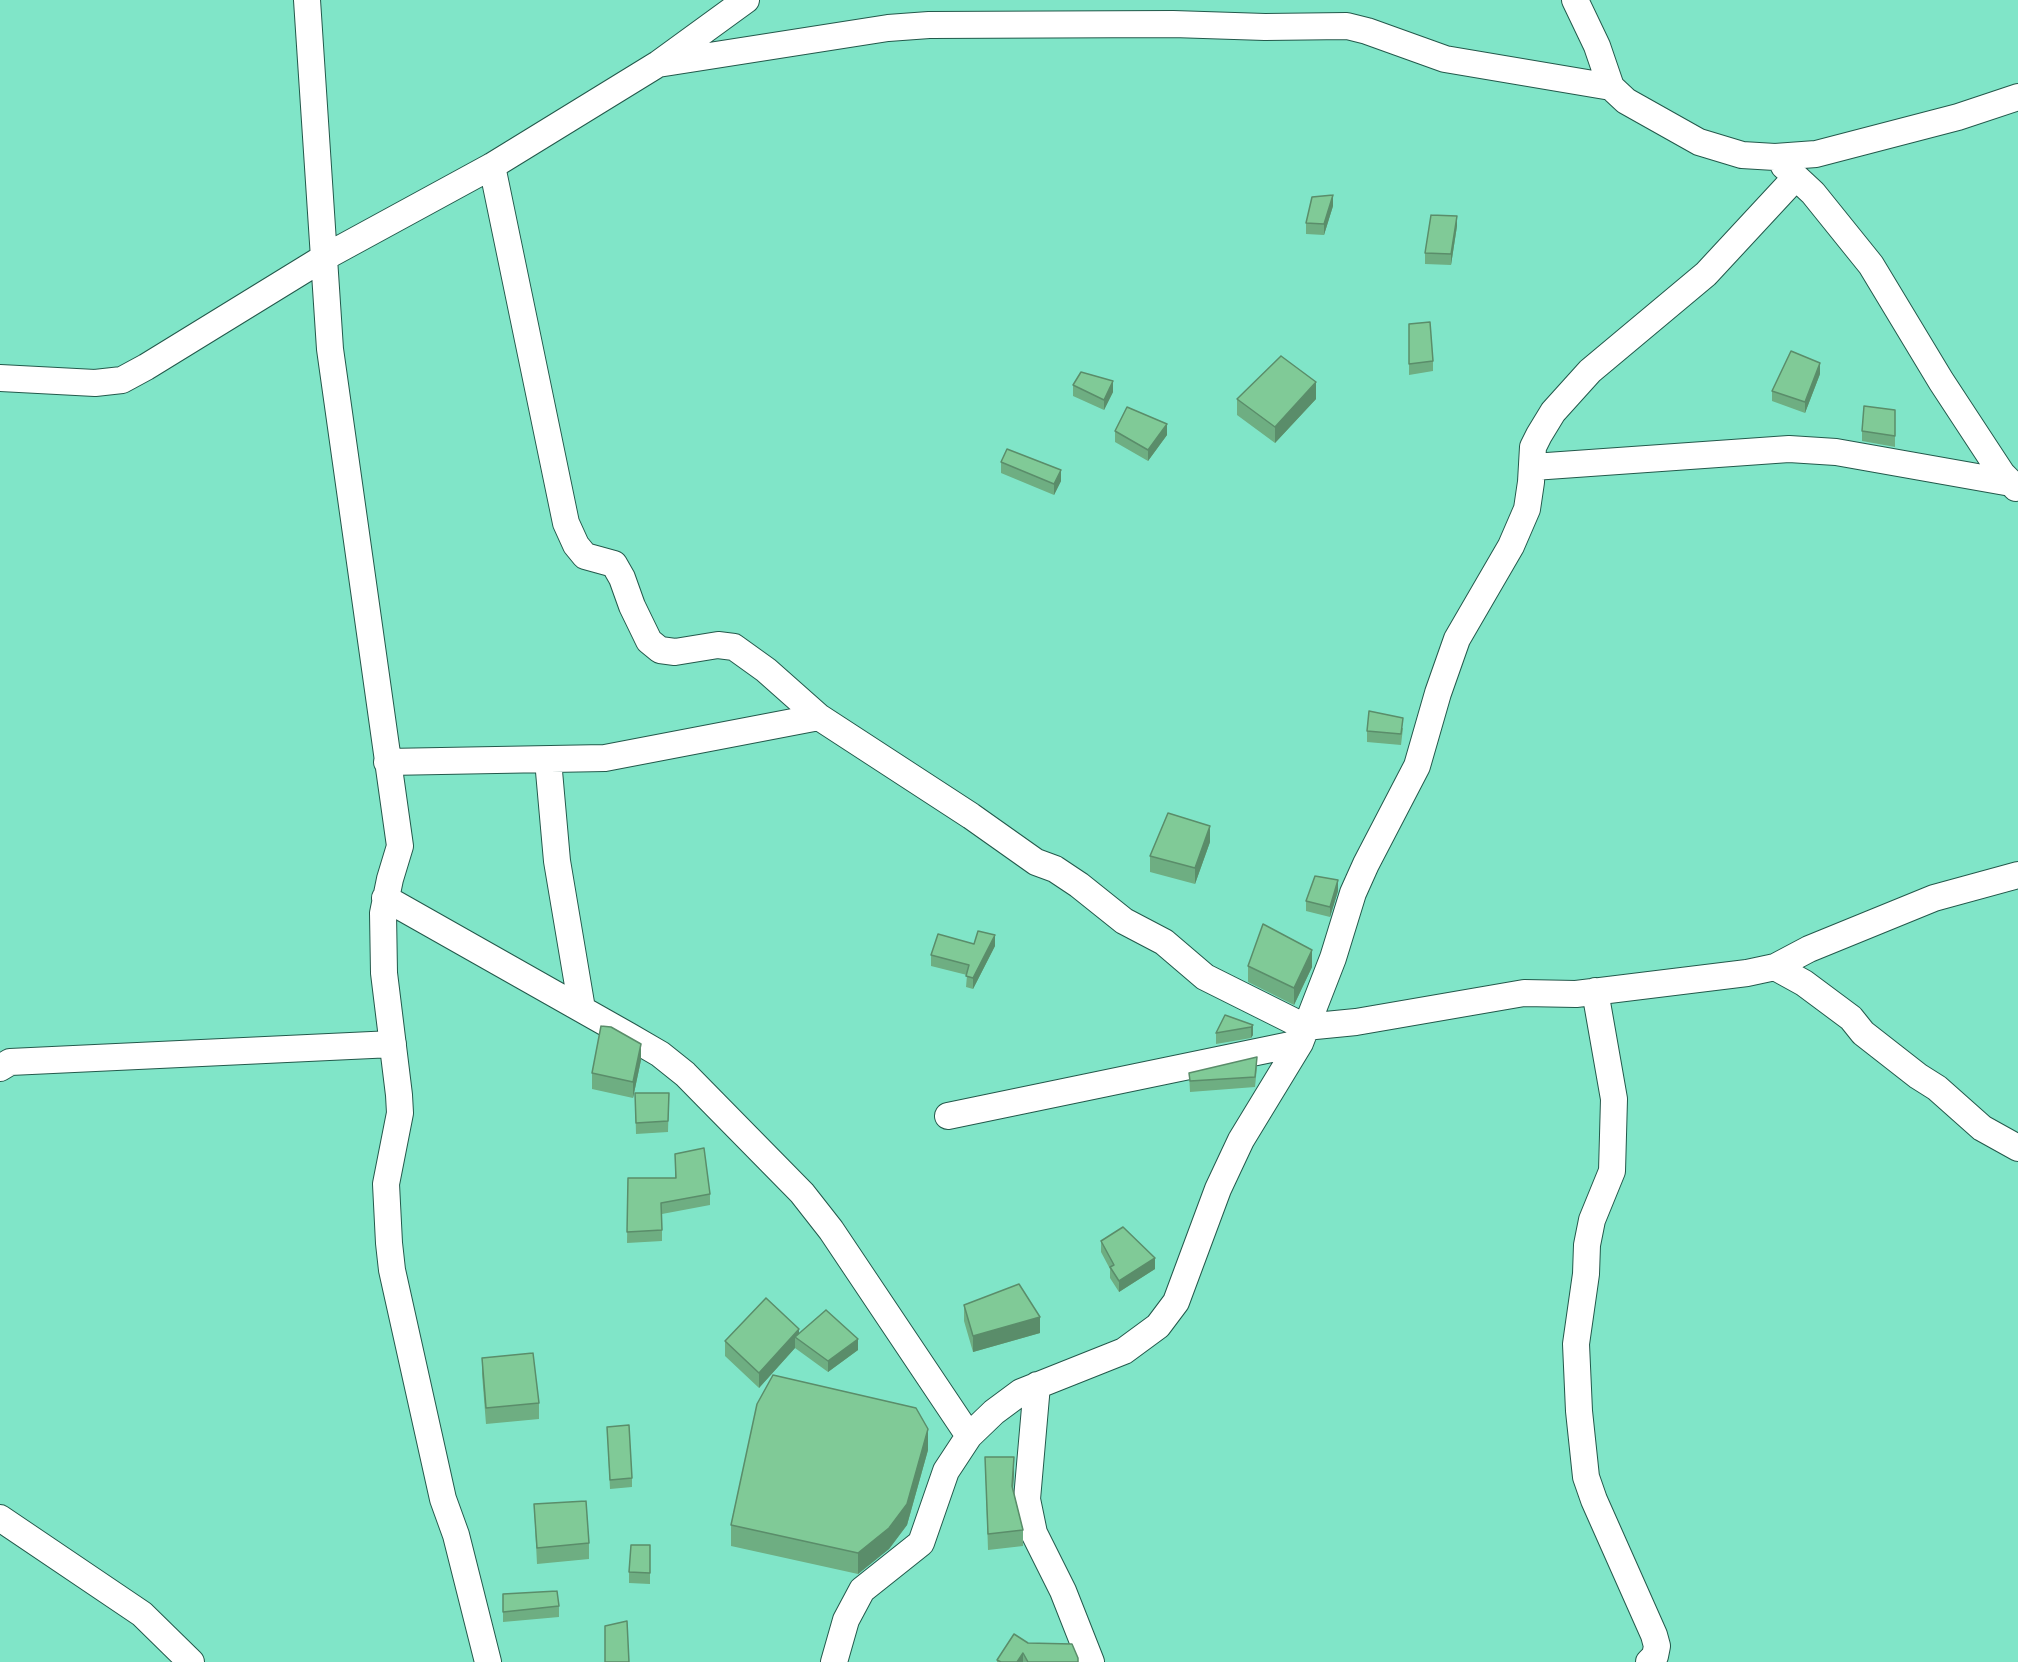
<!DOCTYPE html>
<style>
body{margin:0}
canvas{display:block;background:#80e5c8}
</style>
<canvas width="2018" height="1662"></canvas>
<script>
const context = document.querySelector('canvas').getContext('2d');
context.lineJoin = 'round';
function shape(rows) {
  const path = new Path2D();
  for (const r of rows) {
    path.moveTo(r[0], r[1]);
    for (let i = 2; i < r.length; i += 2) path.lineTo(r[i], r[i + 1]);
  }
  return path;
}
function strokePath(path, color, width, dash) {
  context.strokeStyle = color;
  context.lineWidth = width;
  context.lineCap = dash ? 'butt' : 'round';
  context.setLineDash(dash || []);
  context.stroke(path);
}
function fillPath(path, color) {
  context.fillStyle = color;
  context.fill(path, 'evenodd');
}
const minor = shape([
 [307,0,330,349,400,846,390,879,383,913,384,973,399,1095,400,1113,386,1184,389,1243,392,1270,443,1499,456,1535,488,1662],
 [1575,0,1597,46,1611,87,1626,101,1699,142,1742,155,1775,157,1816,154,1958,117,2018,97],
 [658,64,888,28,929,25,1173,24,1265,27,1347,26,1367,31,1445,59,1611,87],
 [492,166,566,523,576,545,585,556,614,564,622,578,632,606,649,641,660,650,675,652,718,645,734,647,766,670,819,717,971,816,1036,862,1055,869,1079,885,1124,921,1164,942,1205,977,1305,1027,1356,1022,1524,993,1576,994,1747,973,1775,967,1809,949,1934,898,2018,875],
 [1784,166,1813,193,1871,265,1941,381,2002,474,2016,488],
 [0,378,95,383,122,380,146,367,325,257,492,166,658,64,746,0],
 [1533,467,1789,449,1836,452,2011,483],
 [548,760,557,861,582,1009],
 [387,762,605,758,819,717],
 [385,898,629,1036,660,1054,685,1074,802,1193,831,1230,969,1436],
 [1775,967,1804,983,1851,1018,1863,1033,1918,1076,1937,1088,1982,1128,2018,1148],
 [1595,991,1614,1099,1612,1171,1592,1220,1587,1245,1586,1274,1576,1344,1579,1411,1586,1477,1594,1500,1654,1635,1657,1646,1655,1656,1649,1662],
 [0,1068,10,1062,393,1044],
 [948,1116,1300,1043],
 [1037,1385,1027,1499,1034,1533,1063,1591,1091,1662],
 [0,1518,142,1614,191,1662],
 [834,1662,846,1620,862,1590,921,1543,946,1471,969,1436,994,1412,1021,1392,1124,1351,1158,1326,1176,1302,1218,1189,1241,1140,1300,1043,1333,958,1353,893,1366,864,1417,766,1438,693,1457,639,1511,546,1527,509,1531,482,1533,447,1539,435,1553,412,1590,371,1706,274,1796,177]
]);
const wall = shape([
 [1333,206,1324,235,1306,234,1306,223],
 [1457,226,1451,265,1425,264,1425,253],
 [1409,324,1433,361,1433,371,1409,375],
 [1820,374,1805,413,1772,401,1772,391],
 [1073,385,1113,392,1104,410,1073,396],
 [1237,399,1316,399,1275,443,1237,415],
 [1895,410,1895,447,1862,441,1862,431],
 [1115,431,1167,435,1148,461,1115,442],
 [1001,462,1061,481,1054,495,1001,473],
 [1403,728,1401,745,1367,742,1367,731],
 [1210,842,1195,884,1150,872,1150,856],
 [1338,891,1330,917,1306,911,1306,901],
 [974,944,995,946,973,989,966,987,967,975,931,966,931,955],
 [1248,966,1312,967,1294,1005,1248,982],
 [1253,1025,1253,1035,1251,1038,1216,1044,1216,1033],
 [641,1060,633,1098,592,1089,592,1073],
 [1257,1067,1255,1087,1190,1092,1189,1073],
 [635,1093,669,1093,668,1132,636,1134],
 [675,1154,710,1194,710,1205,662,1214,662,1241,627,1243,628,1178,675,1178],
 [1101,1241,1155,1269,1119,1292,1110,1278,1110,1269,1101,1252],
 [964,1305,1040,1333,973,1352,964,1321],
 [799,1333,858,1350,828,1372,795,1348,759,1388,725,1356,725,1341],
 [482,1358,539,1403,539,1419,486,1424,482,1374],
 [607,1427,632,1478,632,1487,610,1489],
 [928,1450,907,1525,889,1549,858,1574,731,1546,731,1525],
 [985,1457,1014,1473,1013,1489,1023,1530,1023,1546,988,1550],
 [534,1504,589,1543,589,1559,537,1564],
 [650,1545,650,1584,629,1583,629,1572],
 [503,1594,559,1606,559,1617,503,1622],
 [1028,1643,1078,1662,997,1662,997,1660]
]);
const shadedWall = shape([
 [1333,195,1333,206,1324,235,1324,224],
 [1457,216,1457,226,1451,265,1451,254],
 [1820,363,1820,374,1805,413,1805,402],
 [1113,381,1113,392,1104,410,1104,400],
 [1316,382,1316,399,1275,443,1275,427],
 [1167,424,1167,435,1148,461,1148,450],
 [1061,470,1061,481,1054,495,1054,484],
 [1210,826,1210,842,1195,884,1195,868],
 [1338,880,1338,891,1330,917,1330,907],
 [995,935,995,946,973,989,973,978],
 [1312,950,1312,967,1294,1005,1294,988],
 [1253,1025,1253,1035,1251,1038,1251,1027],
 [641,1044,641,1060,633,1098,633,1082],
 [1155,1258,1155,1269,1119,1292,1119,1281],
 [1040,1317,1040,1333,973,1352,973,1336],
 [799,1329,799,1340,795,1337,795,1348,759,1388,759,1373],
 [858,1339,858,1350,828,1372,828,1361],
 [928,1429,928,1450,907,1525,889,1549,858,1574,858,1553],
 [1014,1457,1014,1473,1012,1502,1012,1486],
 [1023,1653,1023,1662,1017,1662]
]);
const building = shape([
 [1333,195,1324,224,1306,223,1312,197,1333,195],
 [1431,215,1457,216,1451,254,1425,253,1431,215],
 [1430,322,1433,361,1409,364,1409,324,1430,322],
 [1791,351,1820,363,1805,402,1772,391,1791,351],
 [1281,356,1316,382,1275,427,1237,399,1281,356],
 [1081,372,1113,381,1104,400,1073,385,1081,372],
 [1864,406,1895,410,1895,436,1862,431,1864,406],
 [1127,407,1167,424,1148,450,1115,431,1127,407],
 [1007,449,1061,470,1054,484,1001,462,1007,449],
 [1369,711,1403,718,1401,734,1367,731,1369,711],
 [1168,813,1210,826,1195,868,1150,856,1168,813],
 [1315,876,1338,880,1330,907,1306,901,1315,876],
 [1263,924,1312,950,1294,988,1248,966,1263,924],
 [978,931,995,935,973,978,966,976,969,965,931,955,938,934,974,944,978,931],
 [1225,1015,1253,1025,1251,1027,1216,1033,1225,1015],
 [601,1026,611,1027,641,1044,633,1082,592,1073,601,1026],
 [1257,1057,1255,1077,1190,1081,1189,1073,1257,1057],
 [635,1093,669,1093,668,1121,636,1123,635,1093],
 [704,1148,710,1194,661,1203,662,1230,627,1232,628,1178,676,1178,675,1154,704,1148],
 [1123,1227,1155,1258,1119,1281,1110,1267,1114,1265,1101,1241,1123,1227],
 [1019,1284,1040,1317,973,1336,964,1305,1019,1284],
 [766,1298,799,1329,759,1373,725,1341,766,1298],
 [826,1310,858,1339,828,1361,795,1337,826,1310],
 [533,1353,539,1403,486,1408,482,1358,533,1353],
 [773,1375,916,1408,928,1429,907,1504,889,1528,858,1553,731,1525,757,1404,773,1375],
 [629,1425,632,1478,610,1480,607,1427,629,1425],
 [985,1457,1014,1457,1012,1486,1023,1530,988,1534,985,1457],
 [586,1501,589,1543,537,1548,534,1504,586,1501],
 [631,1545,650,1545,650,1573,629,1572,631,1545],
 [557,1591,559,1606,503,1612,503,1594,557,1591],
 [627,1621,629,1662,605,1662,605,1626,627,1621],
 [1014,1634,1028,1643,1072,1644,1078,1658,1078,1662,1028,1662,1023,1653,1017,1662,1001,1662,997,1660,1014,1634]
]);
strokePath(minor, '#23594b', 28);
strokePath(minor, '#fff', 26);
fillPath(wall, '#6eae82');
fillPath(shadedWall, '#5a8d6a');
fillPath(building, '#80ca97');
strokePath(building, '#5a8d6a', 1.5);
</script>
